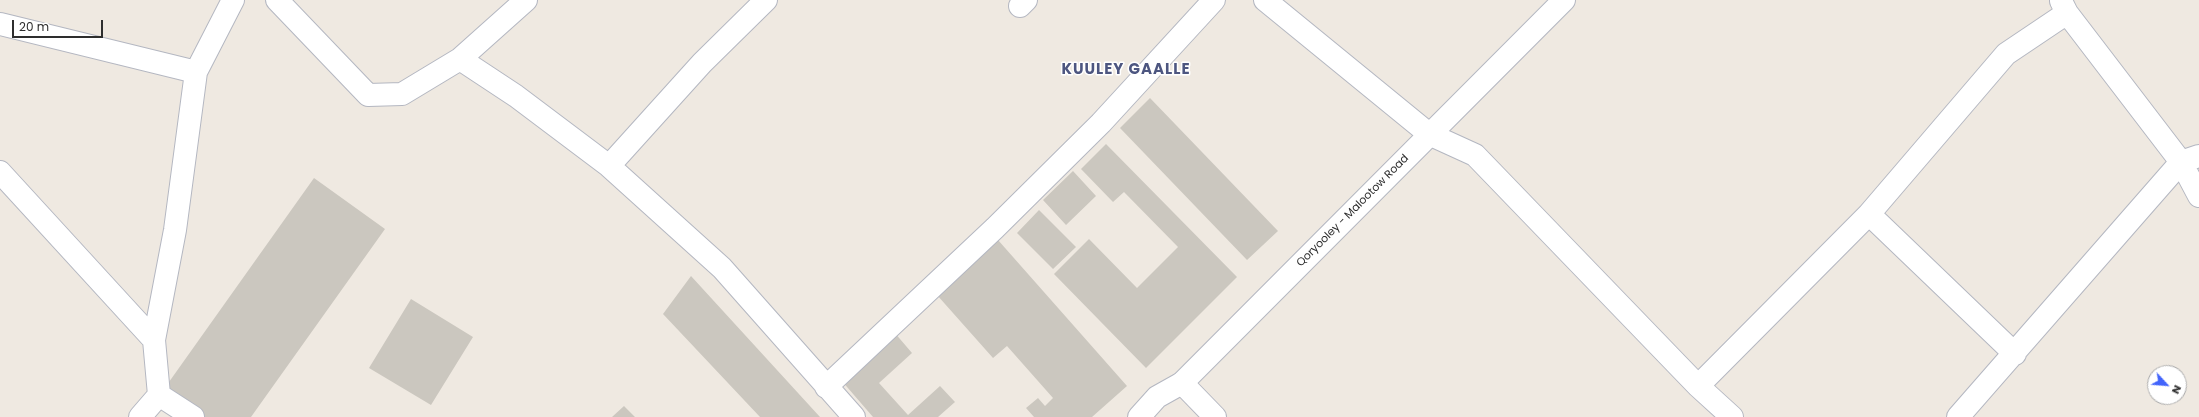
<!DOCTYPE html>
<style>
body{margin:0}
#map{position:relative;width:2199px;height:417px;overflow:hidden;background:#efe9e1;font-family:Poppins,sans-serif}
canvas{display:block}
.north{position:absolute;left:2147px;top:365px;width:40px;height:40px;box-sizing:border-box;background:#fff;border:1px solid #ababab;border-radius:50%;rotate:116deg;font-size:11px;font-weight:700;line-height:16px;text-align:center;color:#2e2e2e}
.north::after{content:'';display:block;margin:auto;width:14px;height:18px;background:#4264fb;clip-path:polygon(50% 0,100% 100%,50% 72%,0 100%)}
.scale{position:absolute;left:12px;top:20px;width:91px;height:18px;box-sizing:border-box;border:2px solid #2e2e2e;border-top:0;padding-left:5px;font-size:12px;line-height:14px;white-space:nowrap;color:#2e2e2e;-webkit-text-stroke:3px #fff;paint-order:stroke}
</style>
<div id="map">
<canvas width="2199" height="417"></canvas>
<div class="north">N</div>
<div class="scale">20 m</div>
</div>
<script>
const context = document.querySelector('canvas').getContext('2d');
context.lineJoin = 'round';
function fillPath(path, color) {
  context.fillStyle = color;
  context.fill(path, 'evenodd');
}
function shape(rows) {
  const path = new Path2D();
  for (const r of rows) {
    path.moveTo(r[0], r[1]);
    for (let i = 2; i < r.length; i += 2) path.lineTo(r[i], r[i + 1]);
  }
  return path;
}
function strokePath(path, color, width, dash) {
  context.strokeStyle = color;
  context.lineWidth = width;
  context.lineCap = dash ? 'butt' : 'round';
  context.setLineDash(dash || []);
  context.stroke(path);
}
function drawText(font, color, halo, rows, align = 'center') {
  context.font = font + ' Poppins,sans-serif';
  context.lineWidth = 3;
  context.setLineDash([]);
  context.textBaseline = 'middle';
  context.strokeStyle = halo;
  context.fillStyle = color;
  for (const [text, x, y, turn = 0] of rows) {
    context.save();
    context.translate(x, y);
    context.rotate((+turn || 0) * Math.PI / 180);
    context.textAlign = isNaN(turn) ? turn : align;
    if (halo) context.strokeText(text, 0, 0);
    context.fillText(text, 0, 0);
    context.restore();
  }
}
const building = shape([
 [1150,98,1278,231,1247,260,1120,128],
 [1106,144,1237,277,1146,368,1054,274,1089,239,1137,288,1178,247,1124,192,1113,202,1081,169],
 [1073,171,1096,196,1066,225,1043,200],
 [314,178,385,229,251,417,204,417,164,389],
 [1039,210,1076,247,1053,269,1017,233],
 [998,240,1127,386,1092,417,1034,417,1026,408,1038,398,1045,406,1053,398,1007,346,993,358,937,295],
 [691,276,820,417,760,417,663,314],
 [411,299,473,337,431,405,369,368],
 [894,332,912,353,879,383,908,415,940,386,955,402,938,417,873,417,841,380],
 [624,406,635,417,612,417]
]);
const street = shape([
 [277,0,368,95,402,94,460,59,526,0],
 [1265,0,1429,134,1475,155,1698,386,1732,417],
 [2061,1,2067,13,2181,162,2199,196],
 [1020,6,1026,0],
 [0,24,196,72],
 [460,59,516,96,609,166,722,268,854,417],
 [609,166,702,63,766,0],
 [0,172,154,340],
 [2015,354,1869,214,2006,54,2067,13],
 [1182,383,1215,417],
 [1698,386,1869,214],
 [826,387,995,228,1101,123,1214,0],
 [159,395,193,417],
 [140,417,159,395,154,340,175,230,196,72,233,0],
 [1958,417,2181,162,2199,156]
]);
const secondary = shape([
 [1139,417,1157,397,1182,383,1564,0]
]);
const streetNames = [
 ["Qoryooley - Malootow Road",1353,211,-45]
];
const districtNames = [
 ["KUULEY GAALLE",1126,70]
];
fillPath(building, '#cbc7bf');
strokePath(street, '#b4b7c1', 24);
strokePath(secondary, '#b4b7c1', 24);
strokePath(street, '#fff', 22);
strokePath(secondary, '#fff', 22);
drawText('11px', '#2e2e2e', '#fff', streetNames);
context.letterSpacing = '1px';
drawText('bold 15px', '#4d5680', '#fff', districtNames);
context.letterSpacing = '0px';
</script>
